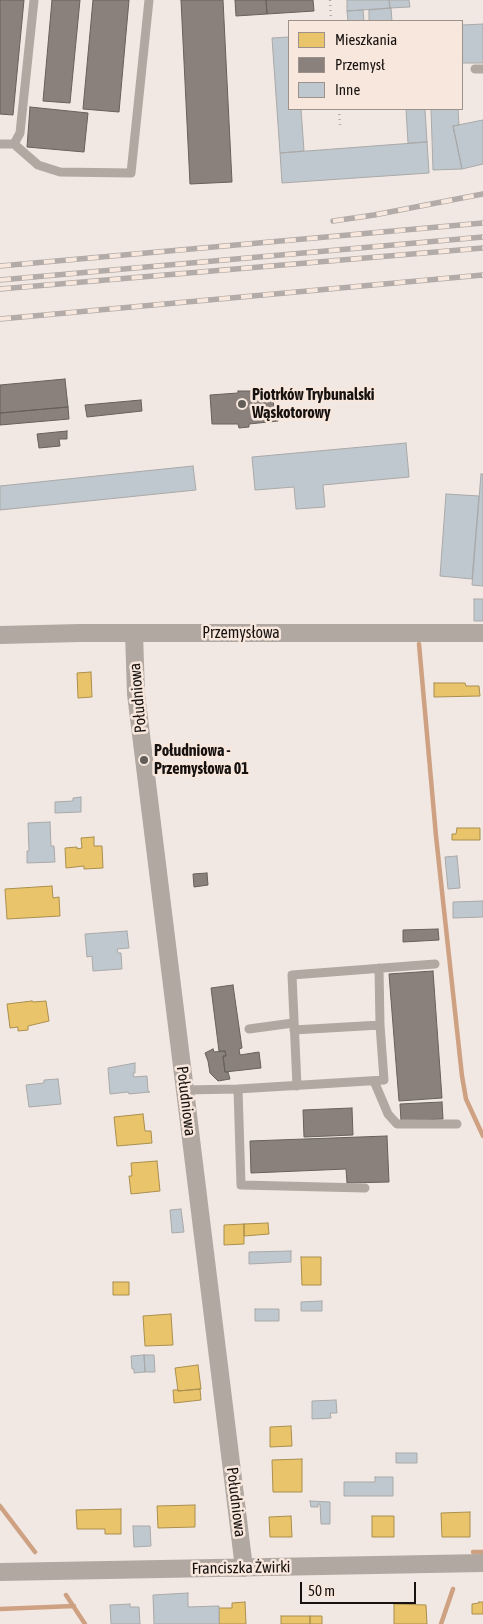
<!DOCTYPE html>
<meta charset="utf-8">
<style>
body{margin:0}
#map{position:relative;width:483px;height:1624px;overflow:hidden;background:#f1e8e3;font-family:"Asap Condensed",sans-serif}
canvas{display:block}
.legend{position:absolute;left:288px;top:20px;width:175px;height:90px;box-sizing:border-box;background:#f7e7dd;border:1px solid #9d928b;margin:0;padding:6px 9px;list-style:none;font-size:15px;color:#17120f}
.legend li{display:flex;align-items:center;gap:10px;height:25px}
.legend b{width:25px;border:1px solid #9d928b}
.scale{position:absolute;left:300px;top:1582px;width:116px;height:22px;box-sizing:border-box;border:2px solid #17120f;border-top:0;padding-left:6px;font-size:15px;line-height:18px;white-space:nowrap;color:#17120f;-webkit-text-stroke:4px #f7e7dd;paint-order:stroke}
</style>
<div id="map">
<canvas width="483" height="1624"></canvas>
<ul class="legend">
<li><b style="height:14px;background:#e9c46a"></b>Mieszkania</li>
<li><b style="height:14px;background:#8a817c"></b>Przemysł</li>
<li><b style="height:14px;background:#bec8ce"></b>Inne</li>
</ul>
<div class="scale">50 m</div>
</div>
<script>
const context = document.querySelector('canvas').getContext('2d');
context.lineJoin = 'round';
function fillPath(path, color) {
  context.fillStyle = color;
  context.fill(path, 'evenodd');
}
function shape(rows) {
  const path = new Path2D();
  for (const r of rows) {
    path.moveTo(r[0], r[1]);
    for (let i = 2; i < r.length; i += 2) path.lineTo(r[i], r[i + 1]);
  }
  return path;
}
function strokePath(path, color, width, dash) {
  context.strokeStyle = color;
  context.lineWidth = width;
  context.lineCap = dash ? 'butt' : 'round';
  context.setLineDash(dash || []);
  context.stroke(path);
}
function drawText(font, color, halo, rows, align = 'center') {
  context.font = font + ' "Asap Condensed",sans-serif';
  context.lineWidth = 5;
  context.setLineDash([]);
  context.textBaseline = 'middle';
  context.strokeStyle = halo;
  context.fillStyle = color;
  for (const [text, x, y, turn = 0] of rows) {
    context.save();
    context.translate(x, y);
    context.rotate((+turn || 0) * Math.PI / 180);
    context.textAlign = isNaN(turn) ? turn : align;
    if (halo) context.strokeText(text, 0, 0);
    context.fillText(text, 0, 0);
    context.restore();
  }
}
const homes = shape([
 [91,672,92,697,78,698,77,673,91,672],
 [434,683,465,683,466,686,479,686,480,696,434,697,434,683],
 [457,828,480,828,480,840,452,840,452,834,456,834,457,828],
 [94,837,94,846,102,846,103,868,84,869,84,866,66,868,65,848,77,847,77,849,82,848,81,838,94,837],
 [52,886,53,898,59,897,60,916,7,919,5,889,52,886],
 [32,1001,33,1002,46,1001,49,1021,28,1026,28,1030,18,1031,18,1027,10,1028,7,1004,32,1001],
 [143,1114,145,1131,151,1131,152,1143,117,1146,114,1117,143,1114],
 [157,1161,160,1191,131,1194,129,1176,132,1176,131,1163,157,1161],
 [268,1223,269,1234,244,1236,244,1224,268,1223],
 [244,1224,244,1244,224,1245,224,1225,244,1224],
 [301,1257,321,1257,321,1285,302,1285,301,1257],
 [113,1282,129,1282,129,1295,113,1295,113,1282],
 [171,1314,173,1345,145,1346,143,1316,171,1314],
 [198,1365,201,1389,178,1391,175,1368,198,1365],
 [200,1389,201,1400,174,1403,173,1390,178,1390,178,1391,200,1389],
 [291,1426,292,1446,270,1447,270,1427,291,1426],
 [302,1459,302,1492,273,1492,272,1460,302,1459],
 [195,1505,195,1527,158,1528,157,1506,195,1505],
 [121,1509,121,1534,105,1534,105,1529,77,1529,76,1510,121,1509],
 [470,1512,470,1537,442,1537,441,1513,470,1512],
 [291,1516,292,1537,270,1537,269,1517,291,1516],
 [372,1516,394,1516,394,1537,372,1537,372,1516],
 [245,1602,246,1624,219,1624,219,1608,232,1608,232,1603,245,1602],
 [479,1602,483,1602,483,1614,472,1614,472,1604,479,1603,479,1602],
 [394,1604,426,1605,427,1624,394,1624,394,1604],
 [281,1616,310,1616,310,1624,281,1624,281,1616],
 [310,1616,322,1616,322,1624,310,1624,310,1616]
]);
const industry = shape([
 [0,0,24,0,13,115,0,114,0,0],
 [52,0,80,0,70,103,43,101,52,0],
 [93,0,129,0,119,112,83,109,93,0],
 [181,0,223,0,232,182,190,184,181,0],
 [235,0,266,0,267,14,236,16,235,0],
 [266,0,313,0,314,11,267,14,266,0],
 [30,107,88,113,84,152,27,147,30,107],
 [65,379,68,407,0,413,0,385,65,379],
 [238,391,257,391,257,393,273,392,274,414,278,413,278,421,249,424,249,427,239,428,238,424,212,424,210,395,238,393,238,391],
 [141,400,142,411,87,417,85,405,141,400],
 [68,407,69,419,0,425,0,413,68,407],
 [67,431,67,439,59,439,60,446,39,448,37,434,67,431],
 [207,873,208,885,194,887,193,874,207,873],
 [438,929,439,940,403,942,403,930,438,929],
 [433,971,442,1098,399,1101,389,974,433,971],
 [233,985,242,1048,239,1049,240,1055,259,1052,261,1068,225,1072,223,1056,226,1056,225,1051,219,1051,211,988,233,985],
 [213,1049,214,1052,225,1051,226,1056,223,1056,225,1072,228,1072,230,1079,218,1081,210,1073,208,1061,205,1053,213,1049],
 [442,1102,443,1119,401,1121,400,1104,442,1102],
 [352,1108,353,1135,304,1137,303,1110,352,1108],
 [387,1136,389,1182,347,1183,346,1169,251,1173,250,1141,387,1136]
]);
const stream = shape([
 [419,644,436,836,462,1076,466,1099,483,1136],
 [0,1506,35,1552],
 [473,1552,483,1552],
 [66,1595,85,1624],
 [0,1609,74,1606],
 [441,1624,453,1589]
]);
const building = shape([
 [347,0,389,0,390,8,347,11,347,0],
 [389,0,409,0,410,7,390,8,389,0],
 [391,8,392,21,369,21,369,10,391,8],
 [363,10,364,21,348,21,347,11,363,10],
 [483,24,483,63,462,63,462,25,483,24],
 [289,37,289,109,301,109,304,151,280,153,272,38,289,37],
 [406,109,425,109,427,142,408,143,406,109],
 [431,109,458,109,459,125,453,126,462,169,433,170,431,109],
 [483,120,483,164,462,169,453,126,483,120],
 [427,142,429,173,282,183,280,153,427,142],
 [406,443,409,477,323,485,325,507,296,509,294,487,255,490,252,457,406,443],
 [193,466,196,490,0,510,0,486,193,466],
 [481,474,483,474,483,586,472,585,481,474],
 [446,494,479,496,472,579,440,576,446,494],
 [474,599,483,599,483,621,474,621,474,599],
 [81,797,81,812,55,813,55,802,73,801,73,798,81,797],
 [50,822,51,846,54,846,55,862,27,863,27,851,29,851,28,823,50,822],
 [457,856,460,888,448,889,445,857,457,856],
 [483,901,483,917,453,918,453,902,483,901],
 [127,931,129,948,117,949,118,953,121,953,122,969,93,971,92,956,87,957,85,934,127,931],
 [135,1063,135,1073,133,1073,134,1077,147,1076,148,1091,150,1092,129,1094,128,1092,110,1094,108,1068,135,1063],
 [58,1079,61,1104,29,1107,26,1085,44,1083,44,1080,58,1079],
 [181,1209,184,1232,172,1233,170,1210,181,1209],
 [291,1251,291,1262,249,1264,249,1252,291,1251],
 [322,1301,322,1311,301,1311,301,1302,322,1301],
 [255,1309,279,1309,279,1321,255,1321,255,1309],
 [144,1355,145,1372,134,1373,134,1369,132,1369,131,1356,144,1355],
 [144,1355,154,1355,155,1372,145,1372,144,1355],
 [336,1400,337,1413,330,1413,331,1418,312,1419,312,1401,336,1400],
 [396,1453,417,1453,417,1463,396,1463,396,1453],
 [375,1477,393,1477,393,1496,344,1496,344,1482,375,1482,375,1477],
 [310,1501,330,1502,330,1524,321,1524,320,1504,318,1504,318,1507,311,1507,310,1501],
 [133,1526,150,1526,151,1546,134,1547,133,1526],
 [188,1593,188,1607,219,1606,219,1624,154,1624,153,1595,188,1593],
 [130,1604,130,1607,139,1607,140,1624,111,1624,110,1605,130,1604]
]);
const path = shape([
 [330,0,331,21],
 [339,109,340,127]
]);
const lane = shape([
 [475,69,483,69],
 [0,144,14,144,38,165,60,172,131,173,149,0],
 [14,144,20,133,34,0],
 [379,968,380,1025],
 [249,1029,293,1023],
 [374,1081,388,1114,397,1124,457,1124],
 [297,1086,292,975,435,964],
 [238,1089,241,1185,365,1188],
 [184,1090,238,1089,384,1080,380,1025,294,1030]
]);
const street = shape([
 [134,633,136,694,244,1568],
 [0,635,80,633,483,633],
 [0,1572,483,1563]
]);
const rail = shape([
 [333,221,374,215,483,194],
 [0,266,483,223],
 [0,280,483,237],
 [0,289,483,248],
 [0,319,483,275]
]);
const markers = [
 [242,404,5,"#635d59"],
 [144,760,5,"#635d59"]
];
const poiNames = [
 ["Piotrków Trybunalski",252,395],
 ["Wąskotorowy",252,413],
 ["Południowa -",154,751],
 ["Przemysłowa 01",154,769]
];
const streetNames = [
 ["Przemysłowa",241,633],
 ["Południowa",138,698,-95],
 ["Południowa",186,1101,83],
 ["Południowa",236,1502,83],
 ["Franciszka Żwirki",241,1568,-1]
];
fillPath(homes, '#e9c46a');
strokePath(homes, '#aa8f4f', 1);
fillPath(industry, '#8a817c');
strokePath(industry, '#68605b', 1);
strokePath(stream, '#cea182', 4.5);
fillPath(building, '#bec8ce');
strokePath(building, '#aaa9a9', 1);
strokePath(path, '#b5aca7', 2.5, [1, 4]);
strokePath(lane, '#b1a8a2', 9);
strokePath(street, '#b1a8a2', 18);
strokePath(rail, '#b2aba7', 5.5);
strokePath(rail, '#f7e7dd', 4, [11]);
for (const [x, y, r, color] of markers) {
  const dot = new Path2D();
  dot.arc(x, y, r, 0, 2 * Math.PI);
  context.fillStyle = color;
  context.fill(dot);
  strokePath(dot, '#f7e7dd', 2);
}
drawText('bold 16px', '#17120f', '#f7e7dd', poiNames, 'left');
drawText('16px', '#17120f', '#f7e7dd', streetNames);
</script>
